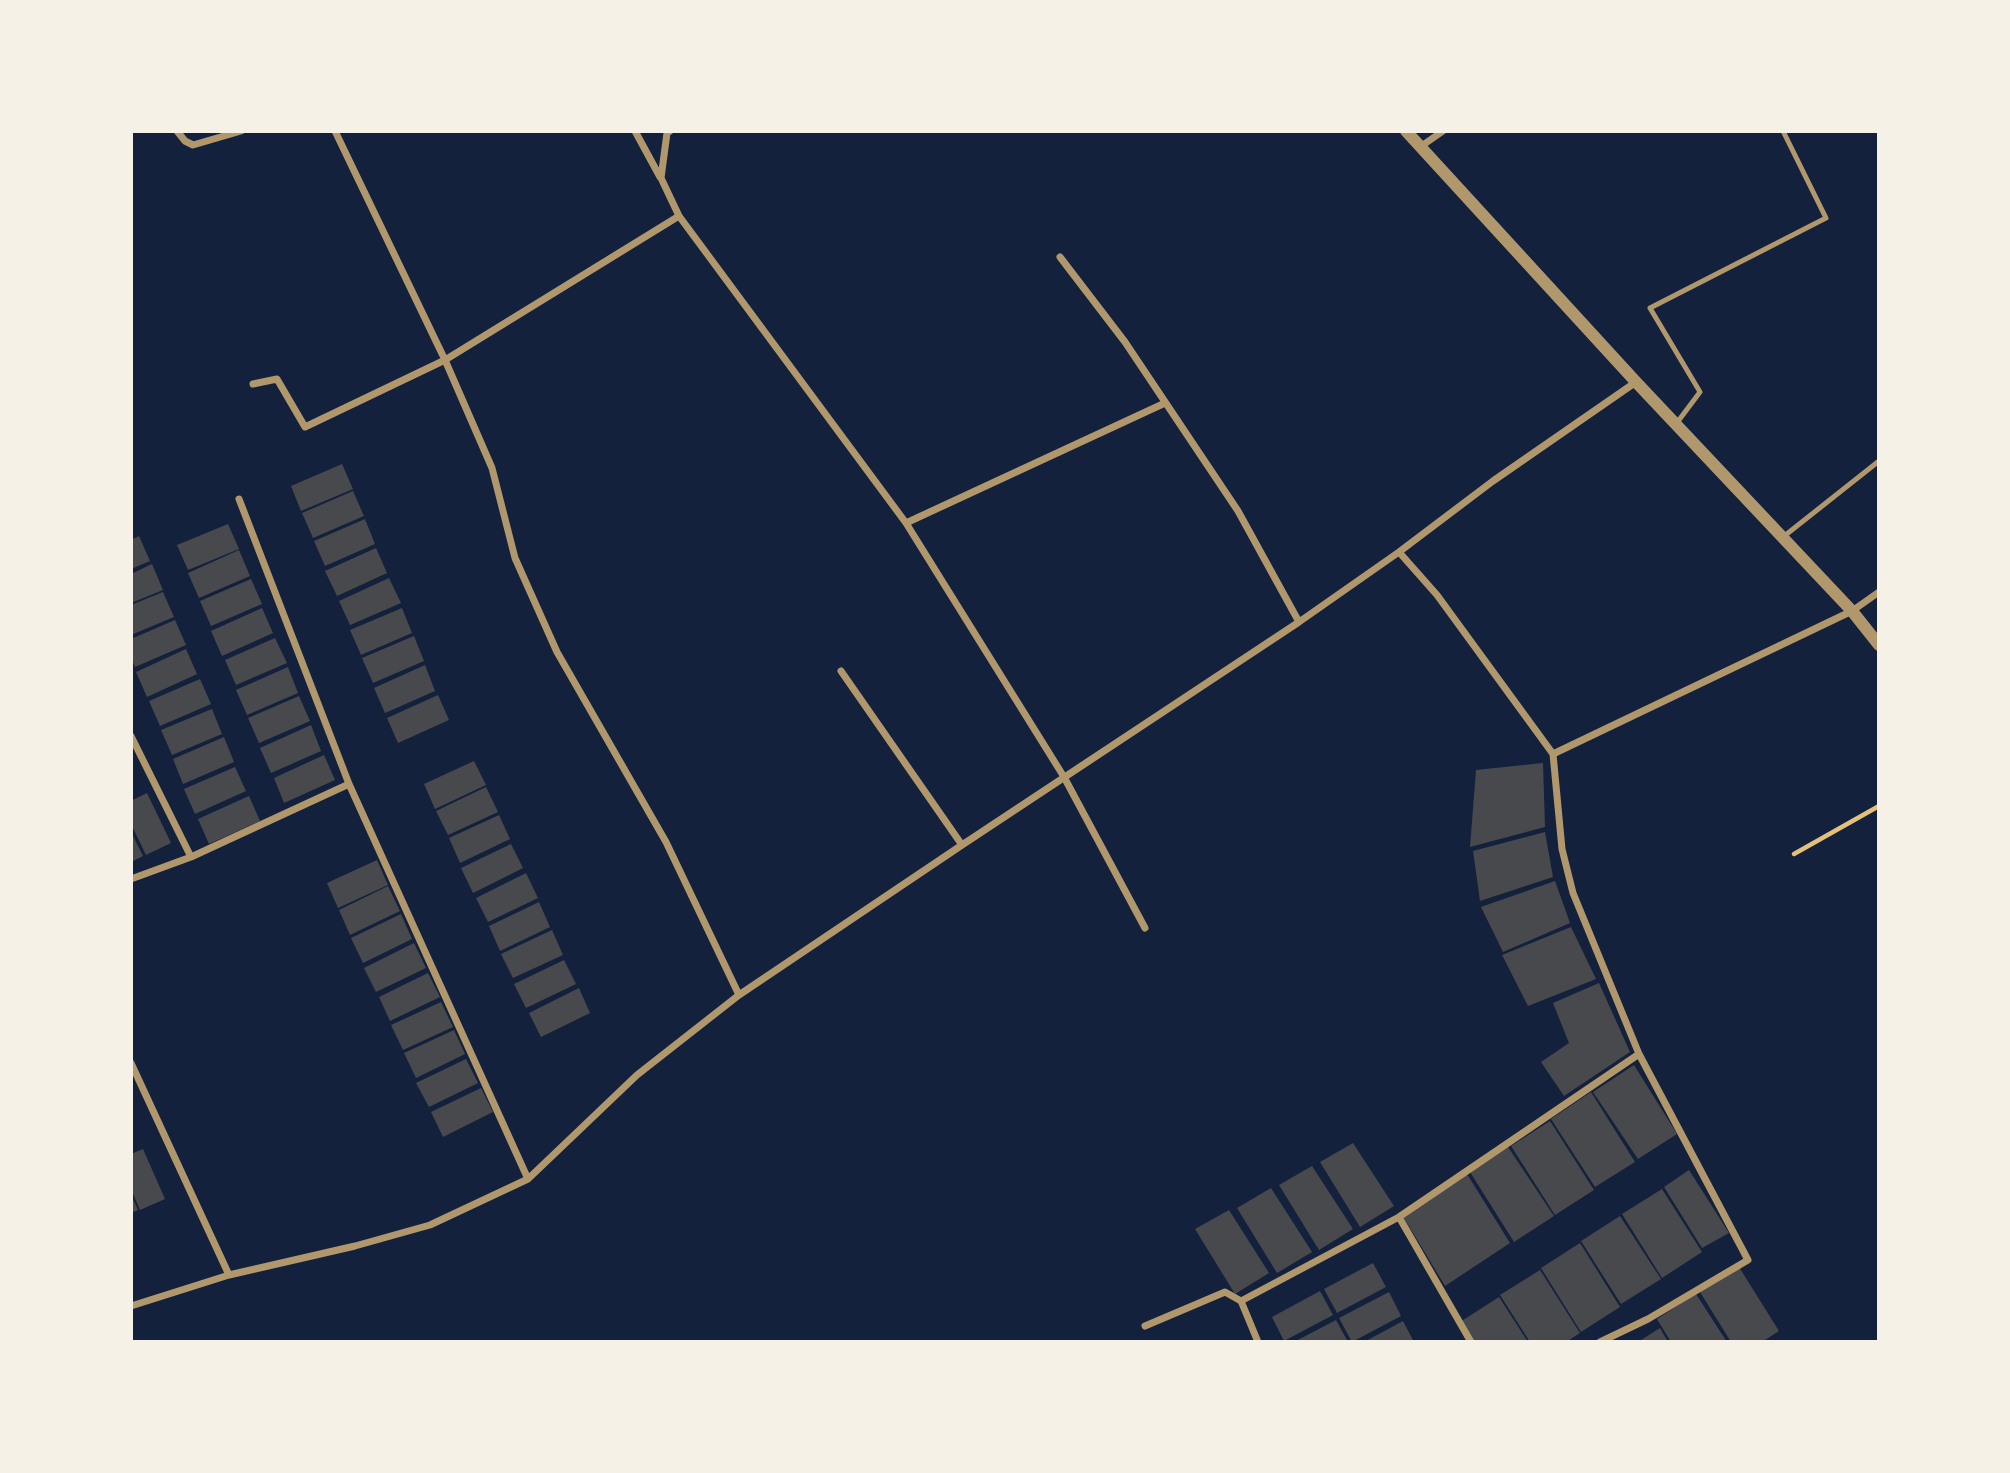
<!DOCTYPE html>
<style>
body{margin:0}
#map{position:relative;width:2010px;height:1473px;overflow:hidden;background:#14213d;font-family:Quicksand,sans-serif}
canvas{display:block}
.frame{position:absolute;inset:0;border:133px solid #f6f1e7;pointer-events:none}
</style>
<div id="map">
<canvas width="2010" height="1473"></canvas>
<div class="frame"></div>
</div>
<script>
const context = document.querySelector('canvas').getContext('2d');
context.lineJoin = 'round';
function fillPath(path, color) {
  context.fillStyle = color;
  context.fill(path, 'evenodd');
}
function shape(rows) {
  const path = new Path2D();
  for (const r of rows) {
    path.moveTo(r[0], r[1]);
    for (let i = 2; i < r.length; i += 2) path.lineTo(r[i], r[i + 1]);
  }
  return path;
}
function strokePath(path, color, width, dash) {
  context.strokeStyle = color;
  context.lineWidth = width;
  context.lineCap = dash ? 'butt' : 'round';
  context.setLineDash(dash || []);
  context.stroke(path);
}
const building = shape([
 [342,464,353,489,301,511,291,486],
 [353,491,364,516,313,538,302,513],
 [365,519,375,544,325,566,314,541],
 [228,524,239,549,188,570,177,545],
 [139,536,150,561,131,569,131,540],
 [376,548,387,573,337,596,325,571],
 [239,550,250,576,199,598,188,573],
 [152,564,163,590,131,603,131,574],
 [389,578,401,603,350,625,339,601],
 [251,579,262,604,211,626,200,601],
 [163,592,174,617,131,635,131,605],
 [262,608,273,633,222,656,211,631],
 [402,608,412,633,361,655,350,630],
 [175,620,186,645,135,667,131,658,131,639],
 [414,636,424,661,373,683,362,658],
 [275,638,287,663,236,685,225,660],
 [186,649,197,674,147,697,136,672],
 [425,665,435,691,385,713,374,688],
 [288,667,298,693,247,715,236,690],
 [200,679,211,704,160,726,149,701],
 [438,695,449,720,398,743,387,718],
 [299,696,310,721,259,743,248,718],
 [212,709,222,734,172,755,161,730],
 [311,725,321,751,271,773,260,748],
 [224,737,234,762,183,784,173,759],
 [324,755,335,780,284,803,274,778],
 [474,761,486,785,435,809,424,784],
 [1543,763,1545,827,1470,847,1476,770],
 [235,767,246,791,195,814,184,789],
 [486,787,498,812,448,835,436,811],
 [147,793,171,843,146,855,131,824,131,801],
 [249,796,260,821,209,844,198,819],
 [499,815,510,839,460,863,449,838],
 [131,832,143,856,131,862],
 [1545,832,1553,877,1480,901,1473,851],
 [511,844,523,868,473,893,461,868],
 [377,860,388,885,338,908,327,883],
 [526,873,538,898,488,922,476,898],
 [1555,881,1570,923,1503,952,1481,907],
 [388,886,400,911,350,935,339,910],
 [539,902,550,927,500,951,489,926],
 [401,914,412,939,363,963,351,938],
 [1571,927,1596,979,1528,1006,1502,955],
 [552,930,563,955,513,978,501,954],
 [414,943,426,968,376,992,364,968],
 [564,960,576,984,526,1008,514,984],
 [428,973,440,997,390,1021,379,997],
 [1599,983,1630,1052,1564,1096,1541,1062,1569,1043,1553,1003],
 [579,988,590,1013,541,1037,529,1013],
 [441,1002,453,1027,403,1050,391,1025],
 [454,1030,465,1054,416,1078,404,1053],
 [466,1059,478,1083,429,1107,416,1083],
 [1634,1065,1677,1134,1638,1159,1593,1092],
 [481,1088,493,1112,443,1137,431,1112],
 [1591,1092,1635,1162,1595,1187,1551,1119],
 [1550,1121,1594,1190,1555,1215,1511,1146],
 [1353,1143,1394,1206,1360,1227,1320,1162],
 [1508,1147,1554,1216,1514,1242,1470,1172],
 [143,1149,165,1199,140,1210,131,1189,131,1154],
 [1312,1166,1353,1229,1319,1250,1279,1185],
 [1689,1170,1729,1233,1702,1248,1664,1187],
 [1467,1174,1510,1243,1445,1286,1404,1218],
 [1271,1188,1312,1252,1277,1273,1237,1208],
 [1662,1189,1702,1252,1662,1278,1622,1214],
 [131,1195,138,1210,131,1213],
 [1229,1210,1269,1273,1235,1294,1195,1229],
 [1620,1216,1661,1279,1621,1304,1581,1241],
 [1580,1243,1620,1307,1581,1332,1541,1268],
 [1373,1263,1386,1287,1337,1313,1324,1289],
 [1739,1267,1779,1331,1762,1342,1731,1342,1700,1292],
 [1540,1270,1580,1333,1566,1342,1530,1342,1500,1295],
 [1320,1291,1333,1315,1284,1341,1272,1317],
 [1389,1292,1401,1316,1352,1342,1339,1318],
 [1696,1294,1727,1342,1671,1342,1657,1319],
 [1499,1297,1528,1342,1473,1342,1460,1322],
 [1336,1320,1348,1342,1294,1342],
 [1403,1321,1414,1342,1364,1342],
 [1660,1328,1668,1342,1638,1342]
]);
const path = shape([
 [1794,854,1879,806]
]);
const service = shape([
 [1676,424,1700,392,1650,308,1826,218,1783,131],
 [1783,537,1879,461]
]);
const minor = shape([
 [177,131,185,141,193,145,241,131],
 [335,131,445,360,492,468,515,558,557,652,666,842,739,995],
 [635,131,660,177],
 [670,131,667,133,661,178,679,216],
 [1420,147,1443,131],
 [1060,257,1125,342,1238,511,1299,622],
 [253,384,277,379,305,427,445,360,679,216,906,523,1064,777,1145,928],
 [239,499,349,784,528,1179],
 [906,523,1165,403],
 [1399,552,1437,595,1553,754],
 [841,671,962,845],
 [131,736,191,857,349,784],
 [131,879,191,857],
 [131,1063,229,1275],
 [1399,1217,1471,1342],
 [131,1306,229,1275,355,1246,430,1225,528,1179,637,1075,739,995,962,845,1299,622,1399,552,1493,481,1636,382],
 [1145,1326,1225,1292,1241,1301],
 [1258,1342,1241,1301,1399,1217,1639,1054],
 [1600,1342,1648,1319,1748,1260,1639,1054,1573,893,1562,849,1553,754,1852,611,1879,592]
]);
const tertiary = shape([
 [1406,131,1636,382,1852,611,1879,645]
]);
fillPath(building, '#48494c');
strokePath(path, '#e5c07b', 4.5);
strokePath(service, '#b1986c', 5);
strokePath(minor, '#b1986c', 7);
strokePath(tertiary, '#b1986c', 12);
</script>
